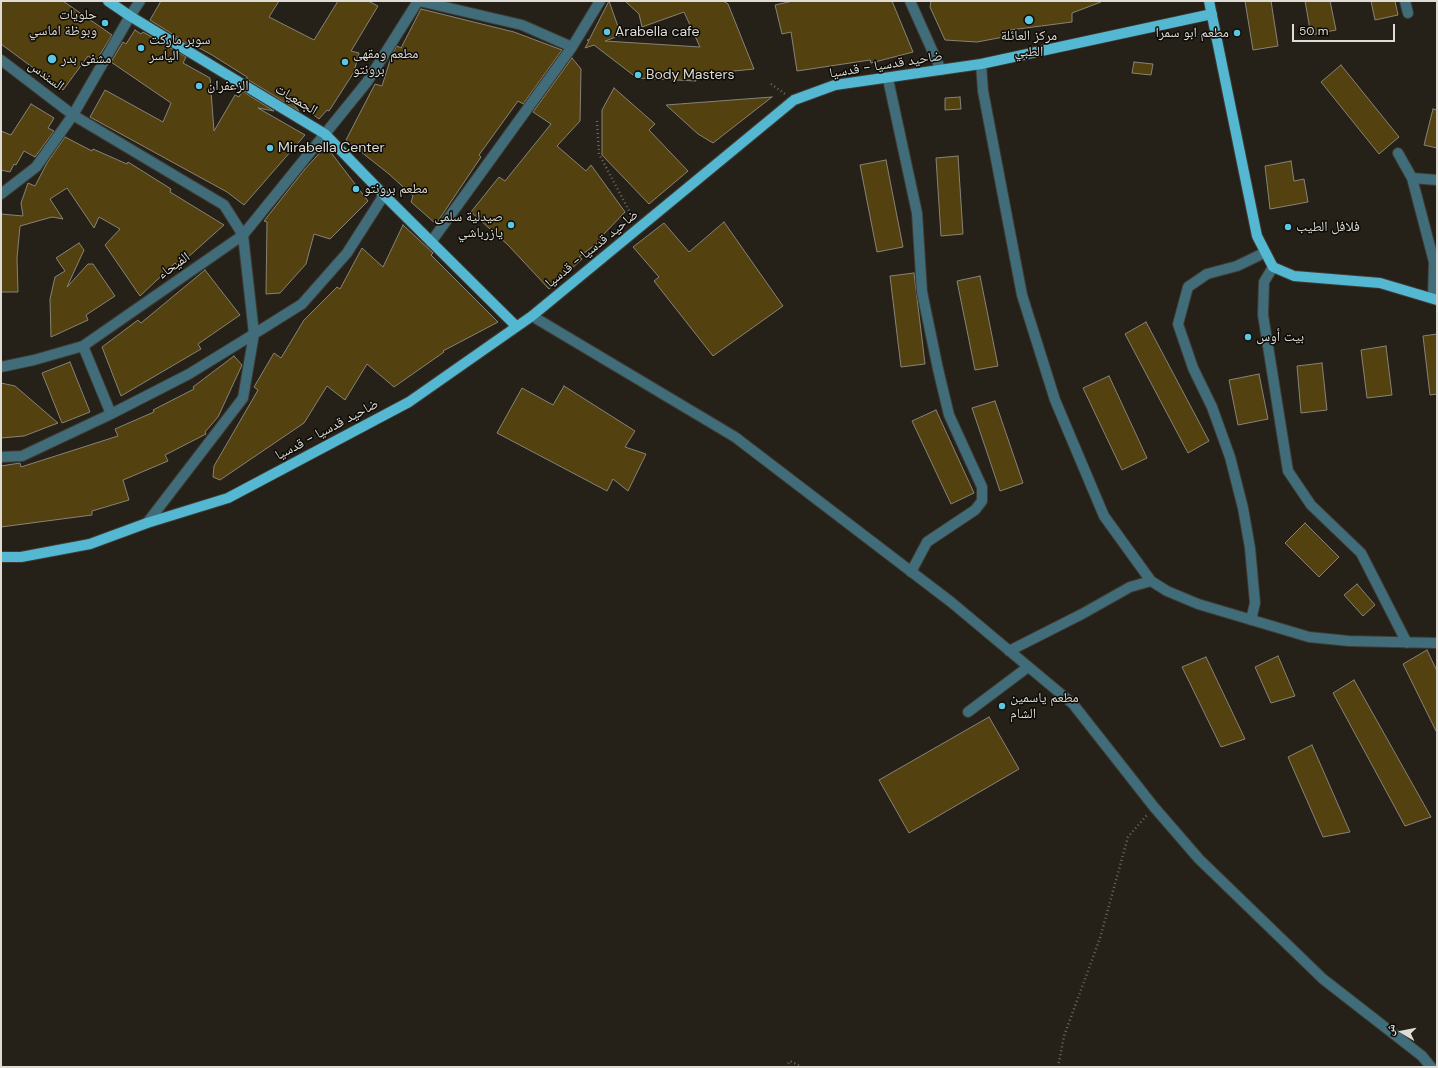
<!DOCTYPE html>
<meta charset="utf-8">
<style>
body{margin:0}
#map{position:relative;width:1438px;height:1068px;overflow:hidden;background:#252118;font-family:"DM Sans","Noto Naskh Arabic",sans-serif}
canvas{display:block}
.frame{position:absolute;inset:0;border:2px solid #dedcd5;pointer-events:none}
.north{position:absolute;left:1382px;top:1012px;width:40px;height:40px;-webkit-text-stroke:3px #0d0b07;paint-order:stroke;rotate:280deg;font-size:11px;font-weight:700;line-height:16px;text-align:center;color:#dedcd5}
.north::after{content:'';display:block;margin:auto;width:14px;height:18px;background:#dedcd5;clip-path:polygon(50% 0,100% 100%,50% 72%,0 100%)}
.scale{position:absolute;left:1292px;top:24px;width:103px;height:18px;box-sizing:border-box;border:2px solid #dedcd5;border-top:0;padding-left:5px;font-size:12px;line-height:14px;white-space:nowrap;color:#dedcd5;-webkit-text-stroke:3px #0d0b07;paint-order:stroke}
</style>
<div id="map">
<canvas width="1438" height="1068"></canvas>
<div class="frame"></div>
<div class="north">ش</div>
<div class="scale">50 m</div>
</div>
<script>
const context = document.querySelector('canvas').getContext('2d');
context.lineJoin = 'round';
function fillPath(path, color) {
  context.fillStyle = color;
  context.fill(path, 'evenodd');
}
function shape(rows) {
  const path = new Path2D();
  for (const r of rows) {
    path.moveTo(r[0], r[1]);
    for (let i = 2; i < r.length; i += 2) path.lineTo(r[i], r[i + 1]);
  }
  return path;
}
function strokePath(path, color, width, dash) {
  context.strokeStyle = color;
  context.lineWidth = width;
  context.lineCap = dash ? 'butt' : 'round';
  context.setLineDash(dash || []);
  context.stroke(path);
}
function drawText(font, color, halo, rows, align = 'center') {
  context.font = font + ' "DM Sans","Noto Naskh Arabic",sans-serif';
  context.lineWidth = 3;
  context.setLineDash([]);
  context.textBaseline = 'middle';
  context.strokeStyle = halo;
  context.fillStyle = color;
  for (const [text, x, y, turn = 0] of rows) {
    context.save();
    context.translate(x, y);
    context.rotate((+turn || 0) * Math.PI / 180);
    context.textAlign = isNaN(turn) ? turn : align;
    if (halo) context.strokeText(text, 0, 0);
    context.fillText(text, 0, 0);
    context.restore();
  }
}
const building = shape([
 [1,1,63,1,112,35,96,61,88,56,63,90,1,44,1,1],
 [161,1,279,1,269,17,314,40,338,1,368,1,378,6,351,51,359,53,354,72,329,111,327,110,319,119,293,99,291,101,299,111,247,79,247,77,212,55,192,44,191,46,150,20,161,1],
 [609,1,621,35,605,41,700,47,684,12,642,27,639,14,625,1,723,1,728,4,754,69,694,75,696,81,637,78,594,45,585,48,589,41,587,40,589,40,609,1],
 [793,1,892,1,913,52,871,63,870,60,797,71,791,32,782,34,775,5,793,1],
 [931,1,1101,1,1101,2,1072,13,1072,22,1010,30,1009,36,977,42,945,40,930,7,931,1],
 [1245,1,1271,1,1278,46,1253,50,1245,1],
 [1305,1,1330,1,1336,30,1311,35,1305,1],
 [1371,1,1395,1,1398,15,1375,20,1371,1],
 [421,9,514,32,562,50,523,104,518,101,479,155,481,157,436,224,411,202,413,196,389,174,346,140,375,84,382,86,392,54,397,46,401,48,421,9],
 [135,30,141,34,143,32,186,57,183,63,210,78,214,131,235,95,239,97,242,91,274,111,258,108,305,135,244,205,227,192,90,117,105,90,163,122,171,103,111,62,123,42,126,44,135,30],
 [572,58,581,69,580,121,557,146,586,171,591,165,625,212,602,236,604,238,579,257,582,259,549,289,508,245,471,212,499,177,505,181,551,124,533,112,572,58],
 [1134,62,1153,64,1151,75,1132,73,1134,62],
 [1341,65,1399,137,1379,154,1321,82,1341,65],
 [614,88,655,124,649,130,688,171,649,204,602,155,602,110,614,88],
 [772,97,713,143,698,134,666,105,772,97],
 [960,97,961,109,945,110,945,98,960,97],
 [31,104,54,118,48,128,54,131,35,157,24,151,16,165,14,164,10,172,1,170,1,131,11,135,31,104],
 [1433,109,1437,110,1437,148,1424,145,1433,109],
 [65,137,92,151,93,149,127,164,128,162,171,189,170,192,224,225,178,266,175,263,140,296,105,245,120,229,99,217,94,228,67,188,50,199,63,219,52,217,20,226,17,258,18,292,1,292,1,214,23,216,21,203,28,183,35,186,47,163,65,137],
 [326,146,368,201,330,239,314,234,306,264,280,293,266,294,267,222,264,221,305,169,326,146],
 [958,156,963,234,941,236,936,158,958,156],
 [886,160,903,247,877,252,860,165,886,160],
 [1291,161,1294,181,1304,179,1308,202,1270,209,1265,166,1291,161],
 [724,222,783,306,713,356,654,281,659,277,633,247,664,223,689,252,724,222],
 [403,225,433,253,431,255,498,322,443,351,444,352,394,387,367,364,345,400,327,386,304,423,220,480,213,477,214,466,258,390,254,387,274,353,281,358,304,320,337,287,340,289,362,248,383,267,403,225],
 [79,243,84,250,67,287,88,264,93,264,115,296,86,315,88,320,51,337,50,299,55,277,65,271,56,258,79,243],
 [205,270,240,315,198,344,201,349,121,396,102,347,138,320,141,323,205,270],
 [914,273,925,364,901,367,890,276,914,273],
 [980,276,998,366,975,370,957,281,980,276],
 [1146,322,1209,441,1188,453,1125,334,1146,322],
 [1437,334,1437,394,1430,395,1423,336,1437,334],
 [1386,346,1392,395,1367,398,1361,350,1386,346],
 [234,356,242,365,218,417,205,432,206,434,165,455,168,461,123,480,129,500,92,511,92,515,1,527,1,466,20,463,21,467,118,436,115,429,154,412,153,410,194,389,193,387,234,356],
 [70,362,90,412,62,423,42,373,70,362],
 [1322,363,1327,410,1301,413,1297,366,1322,363],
 [1259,374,1268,419,1238,425,1229,380,1259,374],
 [1109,376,1147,458,1122,470,1083,388,1109,376],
 [1,383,15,386,58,423,24,436,1,438,1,383],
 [564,386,635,431,625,447,646,454,628,491,613,479,607,491,497,433,522,388,553,405,564,386],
 [995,401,1023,483,1000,491,972,408,995,401],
 [936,410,974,493,951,504,912,421,936,410],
 [1305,523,1339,557,1319,577,1285,543,1305,523],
 [1357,584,1375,605,1363,616,1344,595,1357,584],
 [1427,650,1437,671,1437,733,1403,664,1427,650],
 [1278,656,1295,696,1271,703,1255,667,1278,656],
 [1206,657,1245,739,1221,747,1182,667,1206,657],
 [1354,680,1431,817,1405,826,1333,693,1354,680],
 [989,717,1019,769,909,833,879,780,989,717],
 [1312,745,1350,832,1323,837,1288,757,1312,745]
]);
const path = shape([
 [771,84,785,94],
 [597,121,599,154,633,218],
 [786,1067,790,1061,802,1067],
 [1058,1067,1064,1036,1100,938,1128,837,1147,815]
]);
const minor = shape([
 [419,1,522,25,572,47],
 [910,1,941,70],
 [1405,1,1408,13],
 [1,60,73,115,224,205,243,235,254,334,302,304,347,253,384,195],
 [981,64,983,91,1022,295,1055,400,1104,516,1151,581,1167,591,1198,604,1309,637,1349,641,1437,643],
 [888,79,917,213,922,292,938,369,949,415,982,487,982,501,975,510,927,542,911,572],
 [1398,153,1412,178,1434,262,1433,298],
 [1412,178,1437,180],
 [1,194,36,167,73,115,130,16,140,1],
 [431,242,572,47,600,1],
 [1273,267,1264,282,1263,315,1288,471,1311,505,1361,553,1407,643],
 [532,316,735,437,951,602,1073,704,1154,807,1199,859,1323,979,1422,1056,1431,1067],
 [1,367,34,360,83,346,243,235,367,82,418,1],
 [111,414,189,374,254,334],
 [1,457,22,456,111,414,83,346],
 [147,523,243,398,254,334],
 [1251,620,1255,603,1250,548,1243,508,1230,457,1212,407,1193,368,1178,324,1188,287,1207,274,1237,266,1264,253],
 [1009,651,1082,614,1130,587,1151,581],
 [968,712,1028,667]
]);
const major = shape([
 [108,1,130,16,325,134,384,195,516,326],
 [1209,1,1257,236,1273,267,1294,276,1380,283,1437,300],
 [1,557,21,557,90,544,147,523,228,498,409,402,532,316,794,100,835,85,981,64,1212,14]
]);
const markers = [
 [1029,20,5,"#5ac8e5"],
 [105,23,4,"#5ac8e5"],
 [607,32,4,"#5ac8e5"],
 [1237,33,4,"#5ac8e5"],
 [141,48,4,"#5ac8e5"],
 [52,59,5,"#5ac8e5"],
 [345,62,4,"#5ac8e5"],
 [638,75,4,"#5ac8e5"],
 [199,86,4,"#5ac8e5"],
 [270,148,4,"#5ac8e5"],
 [356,189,4,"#5ac8e5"],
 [511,225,4,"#5ac8e5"],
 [1288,227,4,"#5ac8e5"],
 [1248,337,4,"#5ac8e5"],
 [1002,706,4,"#5ac8e5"]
];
const poiNames = [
 ["حلويات",97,15,"right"],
 ["وبوظة اماسي",97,31,"right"],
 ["Arabella cafe",615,32],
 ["مطعم ابو سمرا",1229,33,"right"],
 ["مركز العائلة",1029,36,"center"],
 ["الطبي",1029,52,"center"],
 ["سوبر ماركت",149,40],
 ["الياسر",149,56],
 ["مطعم ومقهى",353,54],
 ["برونتو",353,70],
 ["مشفى بدر",61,59],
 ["Body Masters",646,75],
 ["الزعفران",207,86],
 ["Mirabella Center",278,148],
 ["مطعم برونتو",364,189],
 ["صيدلية سلمى",503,217,"right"],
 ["يازرباشي",503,233,"right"],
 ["فلافل الطيب",1296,227],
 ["بيت أوس",1256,337],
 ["مطعم ياسمين",1010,698],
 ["الشام",1010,714]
];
const streetNames = [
 ["ضاحيد قدسيا - قدسيا",886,65,-9],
 ["السندس",46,76,37],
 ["الجمعيات",296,100,31],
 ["ضاحيد قدسيا - قدسيا",592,249,-39],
 ["الفيحاء",174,266,-35],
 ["ضاحيد قدسيا - قدسيا",327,430,-28]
];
fillPath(building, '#53410f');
strokePath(building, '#878377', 1);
strokePath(minor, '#3f3b32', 12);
strokePath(major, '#3f3b32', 12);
strokePath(path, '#6c6961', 2.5, [1, 3]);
strokePath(minor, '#406d79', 10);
strokePath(major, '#55b8d2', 10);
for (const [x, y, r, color] of markers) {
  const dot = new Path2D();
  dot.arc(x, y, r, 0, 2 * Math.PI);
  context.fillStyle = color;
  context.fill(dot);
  strokePath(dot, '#0d0b07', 1.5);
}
drawText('14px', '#dedcd5', '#0d0b07', poiNames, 'left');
drawText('14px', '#dedcd5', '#0d0b07', streetNames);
</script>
